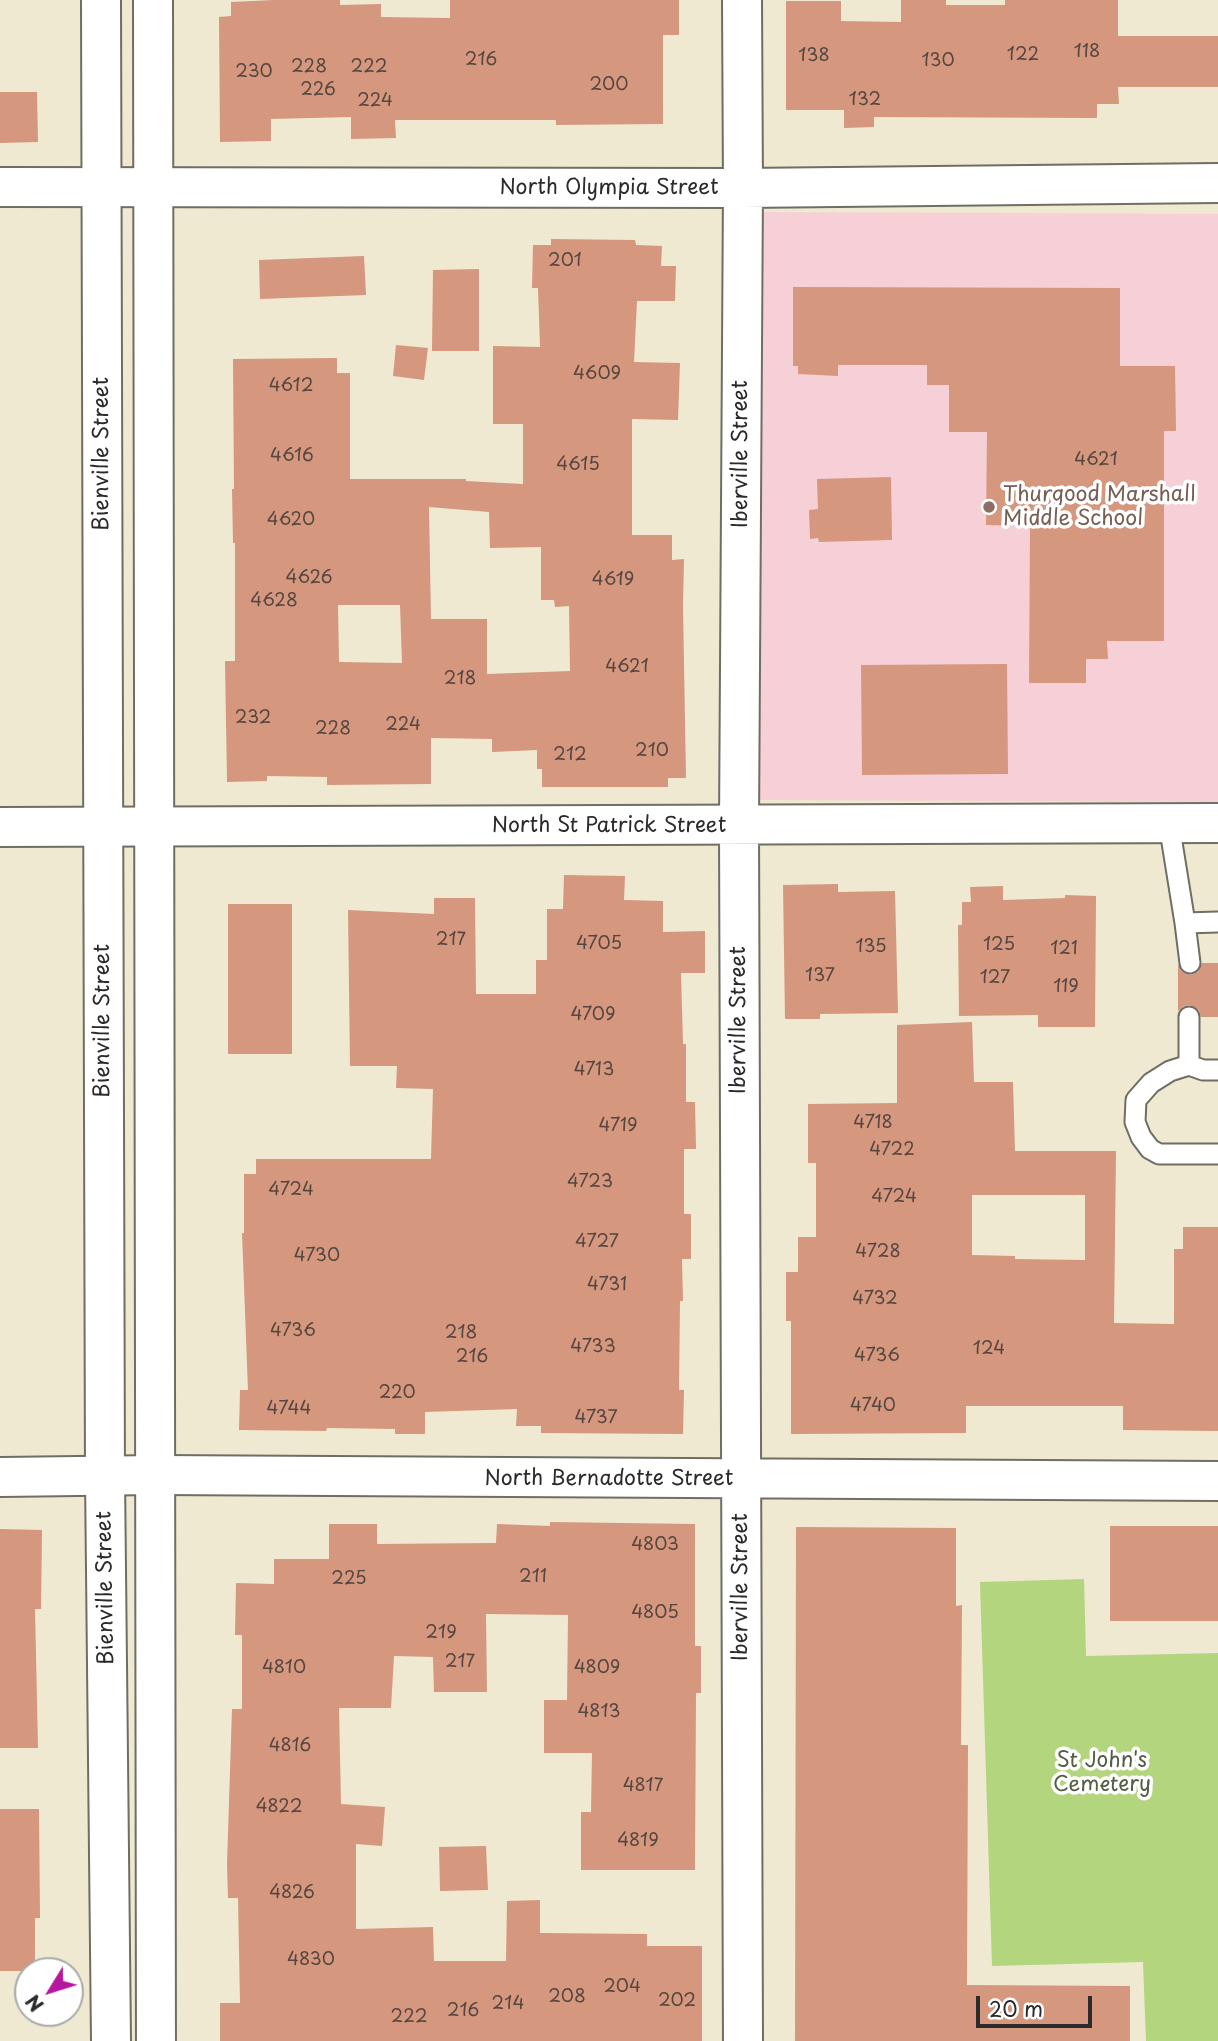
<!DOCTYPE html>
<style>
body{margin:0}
#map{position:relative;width:1218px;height:2041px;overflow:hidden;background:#eee9d0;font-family:"Playpen Sans",sans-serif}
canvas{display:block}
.north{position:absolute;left:14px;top:1957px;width:70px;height:70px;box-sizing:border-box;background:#fff;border:2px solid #aaa;border-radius:50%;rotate:232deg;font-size:19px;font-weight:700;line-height:28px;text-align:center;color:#2b2b2b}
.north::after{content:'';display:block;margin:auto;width:24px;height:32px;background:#b5179e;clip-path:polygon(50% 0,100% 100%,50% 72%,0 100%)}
.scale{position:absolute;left:976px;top:1996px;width:116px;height:32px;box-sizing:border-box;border:4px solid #2b2b2b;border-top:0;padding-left:9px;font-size:21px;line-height:24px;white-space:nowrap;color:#2b2b2b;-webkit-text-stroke:5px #fff;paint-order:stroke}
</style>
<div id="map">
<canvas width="1218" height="2041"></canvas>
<div class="north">N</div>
<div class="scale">20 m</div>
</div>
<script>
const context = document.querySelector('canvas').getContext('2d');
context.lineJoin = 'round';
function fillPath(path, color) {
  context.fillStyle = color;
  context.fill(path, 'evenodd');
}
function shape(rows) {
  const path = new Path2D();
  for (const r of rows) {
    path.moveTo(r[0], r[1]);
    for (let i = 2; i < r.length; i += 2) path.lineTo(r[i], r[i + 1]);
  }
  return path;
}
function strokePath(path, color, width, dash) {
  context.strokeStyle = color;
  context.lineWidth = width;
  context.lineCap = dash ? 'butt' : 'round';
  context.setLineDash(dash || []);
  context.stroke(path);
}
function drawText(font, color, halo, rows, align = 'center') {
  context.font = font + ' "Playpen Sans",sans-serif';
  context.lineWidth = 7;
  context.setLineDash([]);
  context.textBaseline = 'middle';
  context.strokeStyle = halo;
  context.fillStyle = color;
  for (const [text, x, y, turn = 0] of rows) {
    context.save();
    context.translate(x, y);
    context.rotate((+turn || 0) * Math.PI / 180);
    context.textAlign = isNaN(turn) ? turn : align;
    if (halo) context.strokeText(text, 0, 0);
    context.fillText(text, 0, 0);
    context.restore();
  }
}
const built = shape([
 [760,212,1218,214,1218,802,760,800]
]);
const green = shape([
 [1084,1579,1086,1656,1218,1653,1218,2041,1146,2041,1143,1962,992,1966,980,1582]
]);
const building = shape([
 [274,0,340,0,340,5,381,4,381,17,450,18,450,0,679,0,679,35,663,35,663,124,556,125,556,120,395,120,396,138,351,139,351,117,271,119,271,141,220,142,219,17,231,16,231,2],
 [901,0,946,0,946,5,1005,5,1005,0,1118,0,1118,36,1218,36,1218,87,1118,87,1119,104,1097,104,1097,118,874,117,874,127,844,128,844,110,786,110,786,1,841,1,841,21,901,22],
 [0,92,37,92,38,142,0,143],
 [551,239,635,240,636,245,662,246,661,266,676,266,675,301,637,301,634,362,680,363,678,420,632,419,632,535,672,535,672,560,684,559,683,606,686,778,668,778,668,787,542,787,542,769,537,769,537,750,492,752,492,739,431,738,431,784,327,785,327,777,267,776,267,781,227,782,225,661,235,661,235,543,233,543,232,489,234,489,233,359,337,358,337,373,350,373,350,479,466,479,466,481,523,484,523,424,493,424,493,346,540,347,538,288,532,288,533,245,551,245],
 [429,507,489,512,490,548,541,547,541,600,554,600,555,607,569,606,570,671,487,674,487,619,431,619],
 [338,605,400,605,402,663,339,662],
 [364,256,366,295,260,299,259,260],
 [479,269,479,351,432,351,433,270],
 [793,287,1120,288,1120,366,1175,366,1176,431,1164,431,1164,641,1107,641,1108,659,1086,659,1086,683,1029,683,1030,526,986,525,987,432,949,432,949,385,927,385,927,365,838,365,838,376,798,374,798,366,793,366],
 [396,345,428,348,424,380,393,376],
 [891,477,892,540,819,542,818,538,810,539,809,510,818,509,817,479],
 [1007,664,1008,774,862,775,861,665],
 [564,875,625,876,624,900,663,901,663,932,705,931,705,973,681,973,683,1044,686,1044,686,1102,695,1102,696,1149,684,1149,684,1214,691,1214,691,1259,682,1259,683,1301,680,1301,679,1390,684,1390,683,1434,541,1433,541,1426,516,1426,517,1409,425,1412,425,1434,395,1434,395,1429,327,1428,326,1431,239,1430,240,1390,248,1390,242,1233,244,1233,244,1174,256,1174,256,1159,431,1159,433,1089,396,1088,397,1066,350,1066,348,910,434,914,434,898,475,898,476,994,536,994,536,960,547,960,547,909,563,909],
 [838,884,838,892,895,891,898,1013,820,1014,820,1019,785,1019,783,885],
 [1003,886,1003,900,1065,898,1065,895,1096,896,1095,1027,1038,1027,1038,1015,959,1016,958,925,962,925,962,902,971,902,970,887],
 [228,904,292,904,292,1054,228,1054],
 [1202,963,1218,963,1218,1017,1201,1017,1199,1010,1190,1005,1184,1006,1178,1011,1178,964,1181,971,1191,975,1198,972],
 [972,1022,974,1082,1013,1082,1015,1151,1116,1151,1114,1323,1174,1324,1174,1249,1183,1249,1183,1227,1218,1227,1218,1431,1123,1430,1123,1406,966,1406,966,1433,791,1434,791,1321,786,1321,786,1272,798,1272,798,1237,816,1237,816,1163,808,1163,808,1104,897,1103,897,1025],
 [972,1195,1085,1195,1085,1260,1015,1259,1015,1256,972,1255],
 [550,1522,695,1524,695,1646,701,1646,701,1693,696,1693,695,1870,581,1870,581,1812,591,1812,592,1753,544,1753,544,1700,567,1700,568,1615,486,1614,487,1692,434,1692,433,1657,394,1656,391,1708,339,1708,341,1804,385,1807,382,1846,356,1844,356,1929,433,1927,434,1961,506,1961,507,1901,540,1900,540,1933,647,1934,647,1946,702,1946,702,2041,220,2041,220,2003,240,2003,238,1898,228,1898,227,1864,232,1709,242,1709,242,1635,235,1635,236,1583,274,1584,274,1559,329,1559,329,1524,377,1524,377,1544,496,1543,497,1524,550,1526],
 [1110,1526,1218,1526,1218,1621,1110,1621],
 [796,1527,956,1528,956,1606,962,1605,961,1745,968,1745,967,1985,1130,1986,1130,2041,795,2041],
 [0,1529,42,1530,41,1609,35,1609,38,1748,0,1748],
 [0,1809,39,1809,40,1918,35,1918,35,1971,0,1971],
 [486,1846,488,1890,440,1891,439,1847]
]);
const service = shape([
 [1169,824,1185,923,1218,922],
 [1185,923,1190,963],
 [1189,1017,1189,1065],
 [1218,1070,1203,1070,1189,1065,1170,1071,1151,1083,1136,1100,1135,1122,1141,1137,1150,1149,1159,1154,1218,1154]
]);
const minor = shape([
 [742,0,743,188,739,825,743,2041],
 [0,187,743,188,1218,183],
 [0,827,1218,823],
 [0,1477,156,1475,1218,1481]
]);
const tertiary = shape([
 [101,0,105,1476,111,2041],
 [153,0,156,2041]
]);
const markers = [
 [989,507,7,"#8d6e63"]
];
const numberNames = [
 ["118",1087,52],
 ["122",1023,55],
 ["138",814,56],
 ["216",481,60],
 ["130",938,61],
 ["228",309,67],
 ["222",369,67],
 ["230",254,72],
 ["200",609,85],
 ["226",318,90],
 ["132",865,100],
 ["224",375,101],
 ["201",565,261],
 ["4609",597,374],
 ["4612",291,386],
 ["4616",292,456],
 ["4621",1096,460],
 ["4615",578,465],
 ["4620",291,520],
 ["4626",309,578],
 ["4619",613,580],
 ["4628",274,601],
 ["4621",627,667],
 ["218",460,679],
 ["232",253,718],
 ["224",403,725],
 ["228",333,729],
 ["210",652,751],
 ["212",570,755],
 ["217",451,940],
 ["4705",599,944],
 ["125",999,945],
 ["135",871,947],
 ["121",1064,949],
 ["137",820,976],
 ["127",995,978],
 ["119",1066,987],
 ["4709",593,1015],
 ["4713",594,1070],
 ["4718",873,1123],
 ["4719",618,1126],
 ["4722",892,1150],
 ["4723",590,1182],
 ["4724",291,1190],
 ["4724",894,1197],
 ["4727",597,1242],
 ["4728",878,1252],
 ["4730",317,1256],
 ["4731",607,1285],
 ["4732",875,1299],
 ["4736",293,1331],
 ["218",461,1333],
 ["4733",593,1347],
 ["124",989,1349],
 ["4736",877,1356],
 ["216",472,1357],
 ["220",397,1393],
 ["4740",873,1406],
 ["4744",289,1409],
 ["4737",596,1418],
 ["4803",655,1545],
 ["211",533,1577],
 ["225",349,1579],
 ["4805",655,1613],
 ["219",441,1633],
 ["217",460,1662],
 ["4810",284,1668],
 ["4809",597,1668],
 ["4813",599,1712],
 ["4816",290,1746],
 ["4817",643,1786],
 ["4822",279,1807],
 ["4819",638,1841],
 ["4826",292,1893],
 ["4830",311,1960],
 ["204",622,1987],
 ["208",567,1997],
 ["202",677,2001],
 ["214",508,2004],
 ["216",463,2011],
 ["222",409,2017]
];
const streetNames = [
 ["North Olympia Street",609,188],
 ["Bienville Street",102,454,-90],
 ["Iberville Street",741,454,-90],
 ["North St Patrick Street",609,826],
 ["Iberville Street",739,1020,-90],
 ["Bienville Street",103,1021,-90],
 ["North Bernadotte Street",609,1479],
 ["Iberville Street",741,1587,-90],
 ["Bienville Street",106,1588,-91]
];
const educationNames = [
 ["Thurgood Marshall",1003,495],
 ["Middle School",1003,519]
];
const parkNames = [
 ["St John's",1102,1761],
 ["Cemetery",1102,1785]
];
fillPath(built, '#f6cfd7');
fillPath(green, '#b2d57d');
fillPath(building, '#d5977e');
strokePath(service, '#6f6e65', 23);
strokePath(minor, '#6f6e65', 42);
strokePath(tertiary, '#6f6e65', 42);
strokePath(service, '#fff', 19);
strokePath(minor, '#fff', 38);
strokePath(tertiary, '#fff', 38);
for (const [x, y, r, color] of markers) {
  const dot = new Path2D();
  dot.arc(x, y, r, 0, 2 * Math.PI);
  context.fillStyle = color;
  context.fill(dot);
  strokePath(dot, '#fff', 2.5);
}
drawText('18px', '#564640', null, numberNames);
drawText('21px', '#2b2b2b', '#fff', streetNames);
drawText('21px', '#785e54', '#fff', educationNames, 'left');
drawText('21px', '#545e44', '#fff', parkNames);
</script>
